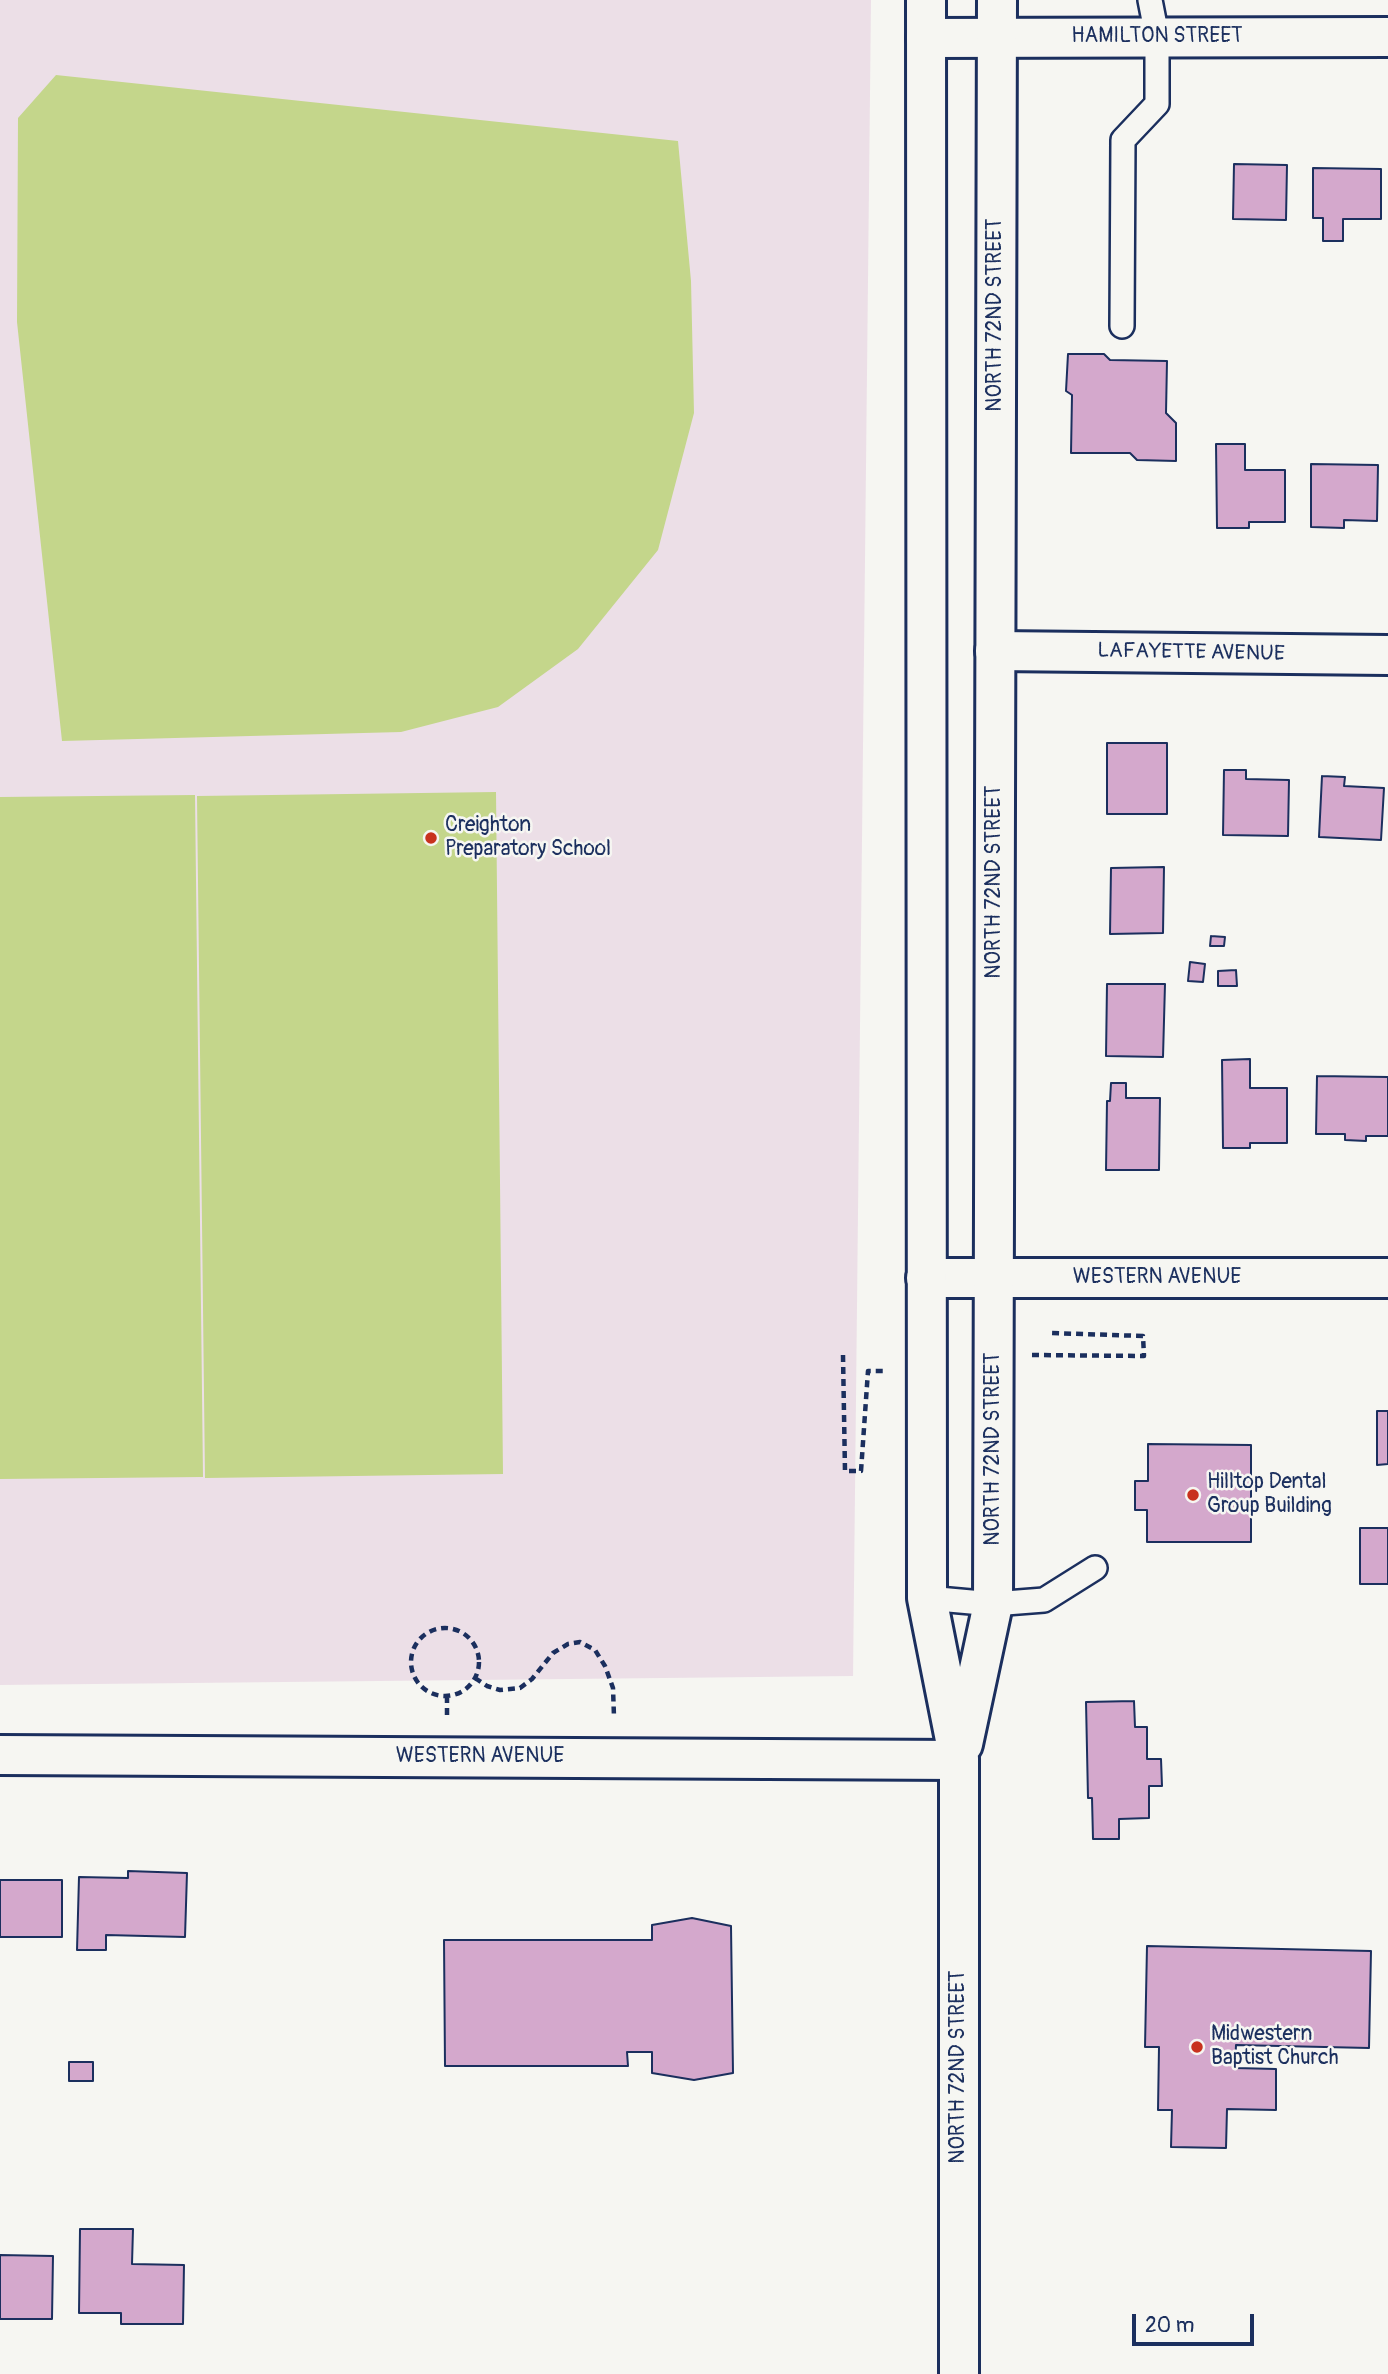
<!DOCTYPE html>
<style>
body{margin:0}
#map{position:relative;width:1388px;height:2374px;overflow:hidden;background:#f6f6f2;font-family:Pangolin,sans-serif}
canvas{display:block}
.scale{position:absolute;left:1132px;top:2314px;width:122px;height:32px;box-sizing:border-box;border:4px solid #1b2f5e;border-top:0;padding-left:9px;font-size:21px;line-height:24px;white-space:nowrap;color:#1b2f5e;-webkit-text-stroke:5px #f6f6f2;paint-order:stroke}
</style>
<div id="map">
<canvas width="1388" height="2374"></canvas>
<div class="scale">20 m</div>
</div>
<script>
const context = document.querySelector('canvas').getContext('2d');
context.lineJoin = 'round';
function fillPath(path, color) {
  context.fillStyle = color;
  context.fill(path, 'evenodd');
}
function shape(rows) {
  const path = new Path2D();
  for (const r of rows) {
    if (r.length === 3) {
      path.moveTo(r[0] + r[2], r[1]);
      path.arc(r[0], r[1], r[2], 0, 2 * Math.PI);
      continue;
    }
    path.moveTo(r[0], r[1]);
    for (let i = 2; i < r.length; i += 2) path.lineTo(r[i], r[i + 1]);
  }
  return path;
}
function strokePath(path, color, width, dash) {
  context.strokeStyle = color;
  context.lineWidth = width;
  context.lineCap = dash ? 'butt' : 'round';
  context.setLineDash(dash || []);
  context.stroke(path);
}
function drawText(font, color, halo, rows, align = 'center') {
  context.font = font + ' Pangolin,sans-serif';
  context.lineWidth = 5;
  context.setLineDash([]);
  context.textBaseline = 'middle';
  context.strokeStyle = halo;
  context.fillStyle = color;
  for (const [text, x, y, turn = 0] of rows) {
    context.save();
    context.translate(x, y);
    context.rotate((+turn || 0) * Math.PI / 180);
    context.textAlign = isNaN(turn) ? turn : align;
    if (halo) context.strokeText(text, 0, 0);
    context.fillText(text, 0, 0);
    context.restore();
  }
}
const built = shape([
 [0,0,871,0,853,1676,0,1685]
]);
const green = shape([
 [56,75,678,141,691,281,694,413,658,550,578,649,498,707,401,732,62,741,17,322,18,118],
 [496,792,503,1474,205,1478,197,796],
 [195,795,203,1477,0,1479,0,797]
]);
const building = shape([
 [1234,164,1287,165,1286,220,1233,219,1234,164],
 [1313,168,1381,169,1381,219,1343,219,1343,241,1323,241,1323,218,1313,218,1313,168],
 [1068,354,1104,354,1110,360,1167,361,1166,413,1176,423,1176,461,1137,460,1130,453,1071,453,1072,395,1066,391,1068,354],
 [1216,444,1245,444,1245,470,1285,470,1285,522,1249,522,1249,528,1217,528,1216,444],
 [1311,464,1378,465,1377,521,1344,520,1344,528,1311,527,1311,464],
 [1107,743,1167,743,1167,814,1107,814,1107,743],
 [1224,770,1246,770,1246,779,1289,780,1288,836,1223,835,1224,770],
 [1322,776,1345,777,1344,786,1384,788,1381,840,1319,837,1322,776],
 [1164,867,1163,933,1110,934,1111,868,1164,867],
 [1211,936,1225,937,1224,946,1210,946,1211,936],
 [1190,962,1205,964,1203,982,1188,981,1190,962],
 [1236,970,1237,986,1218,986,1218,971,1236,970],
 [1107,984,1165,984,1163,1057,1106,1056,1107,984],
 [1250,1059,1250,1088,1287,1088,1287,1143,1250,1143,1250,1148,1223,1148,1222,1060,1250,1059],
 [1317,1076,1388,1077,1388,1136,1366,1136,1366,1141,1345,1140,1345,1134,1316,1134,1317,1076],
 [1111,1083,1126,1083,1126,1098,1160,1098,1159,1170,1106,1170,1107,1101,1110,1101,1111,1083],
 [1377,1411,1388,1411,1388,1464,1377,1465,1377,1411],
 [1148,1444,1251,1445,1251,1542,1147,1542,1147,1510,1135,1510,1135,1481,1148,1481,1148,1444],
 [1360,1528,1388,1528,1388,1584,1360,1584,1360,1528],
 [1134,1701,1135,1727,1147,1727,1147,1759,1161,1759,1162,1786,1149,1786,1149,1818,1119,1819,1119,1839,1093,1839,1092,1798,1088,1798,1086,1702,1134,1701],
 [128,1871,187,1873,185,1937,106,1935,106,1950,77,1950,79,1877,128,1878,128,1871],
 [0,1880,62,1880,62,1937,0,1937,0,1880],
 [692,1918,731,1926,733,2073,694,2080,652,2073,652,2052,627,2052,628,2066,445,2066,444,1940,652,1940,652,1925,692,1918],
 [1147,1946,1371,1951,1369,2048,1236,2045,1235,2068,1276,2069,1276,2110,1227,2109,1226,2148,1171,2147,1172,2110,1158,2110,1159,2047,1145,2047,1147,1946],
 [69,2062,93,2062,93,2081,69,2081,69,2062],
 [80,2229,133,2229,132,2264,184,2265,183,2324,121,2324,121,2313,79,2313,80,2229],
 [0,2255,53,2256,52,2319,0,2319,0,2255]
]);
const path = shape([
 [843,1355,845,1471,861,1471,868,1371,887,1371],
 [1032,1355,1144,1356,1143,1336,1051,1333],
 [445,1662,34],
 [475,1678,487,1686,500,1690,520,1688,532,1679,553,1653,568,1644,580,1642,595,1650,605,1666,613,1688,614,1717],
 [447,1696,447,1717]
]);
const lane = shape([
 [1122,326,1123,140,1157,104,1157,36,1150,0],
 [927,1598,993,1604,1044,1600,1095,1568]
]);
const street = shape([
 [926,38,1388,37],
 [995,651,1388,655]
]);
const secondary = shape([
 [926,1278,1388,1278],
 [0,1755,959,1760]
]);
const primary = shape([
 [926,0,927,1598,959,1760,959,2374],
 [963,1744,993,1604,997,0]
]);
const markers = [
 [431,838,7,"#c8321e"],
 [1193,1495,7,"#c8321e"],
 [1197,2047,7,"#c8321e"]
];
const streetNames = [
 ["HAMILTON STREET",1157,37],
 ["NORTH 72ND STREET",996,315,-90],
 ["LAFAYETTE AVENUE",1191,653,1],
 ["NORTH 72ND STREET",995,882,-90],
 ["WESTERN AVENUE",1157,1278],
 ["NORTH 72ND STREET",994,1449,-90],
 ["WESTERN AVENUE",480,1757],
 ["NORTH 72ND STREET",959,2067,-90]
];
const poiNames = [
 ["Creighton",445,826],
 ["Preparatory School",445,850],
 ["Hilltop Dental",1207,1483],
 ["Group Building",1207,1507],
 ["Midwestern",1211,2035],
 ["Baptist Church",1211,2059]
];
fillPath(built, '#ecdfe7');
fillPath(green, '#c4d68b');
fillPath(building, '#d4a8cc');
strokePath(building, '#1b2f5e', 2);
strokePath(lane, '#1b2f5e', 28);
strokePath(street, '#1b2f5e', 44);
strokePath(secondary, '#1b2f5e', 44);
strokePath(primary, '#1b2f5e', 44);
strokePath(path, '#1b2f5e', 4.5, [7, 5]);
strokePath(lane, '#f6f6f2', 23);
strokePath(street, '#f6f6f2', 38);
strokePath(secondary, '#f6f6f2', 38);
strokePath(primary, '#f6f6f2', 38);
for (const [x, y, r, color] of markers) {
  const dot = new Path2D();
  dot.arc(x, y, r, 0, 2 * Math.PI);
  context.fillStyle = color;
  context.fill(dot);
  strokePath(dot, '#f6f6f2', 2.5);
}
drawText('21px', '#1b2f5e', '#f6f6f2', streetNames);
drawText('21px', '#1b2f5e', '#f6f6f2', poiNames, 'left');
</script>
